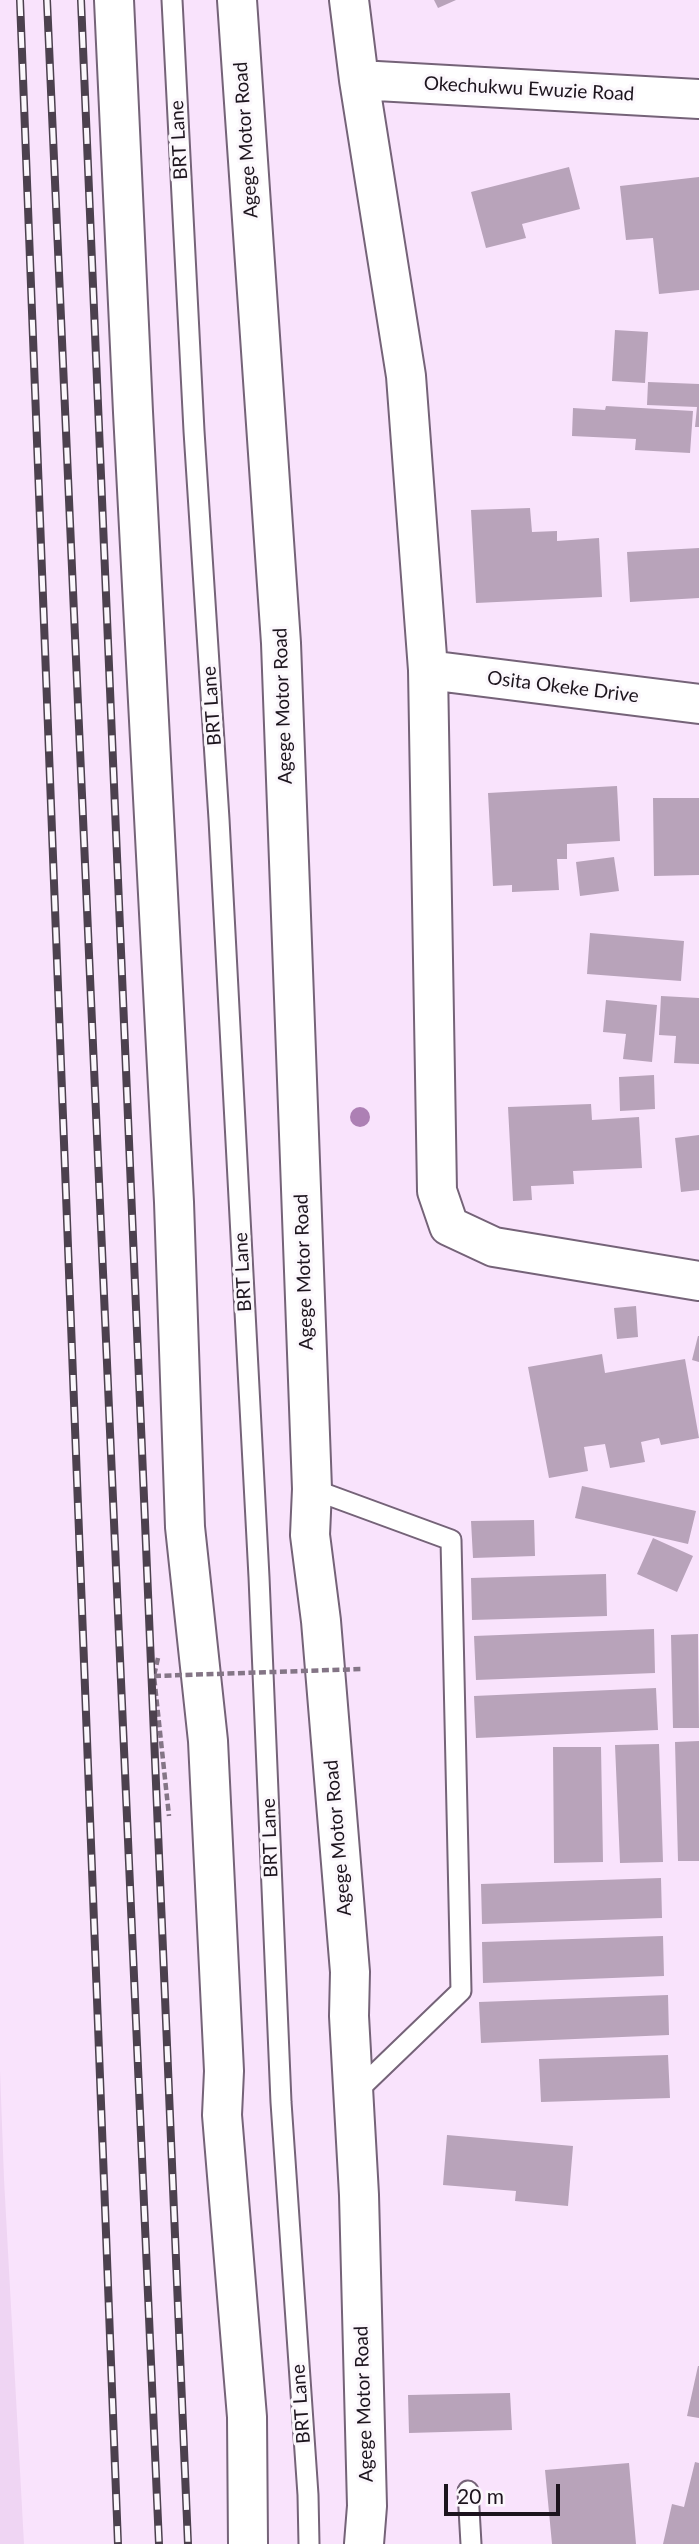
<!DOCTYPE html>
<style>
body{margin:0}
#map{position:relative;width:699px;height:2544px;overflow:hidden;background:#f9e3fc;font-family:Lato,sans-serif}
canvas{display:block}
.scale{position:absolute;left:444px;top:2484px;width:116px;height:32px;box-sizing:border-box;border:4px solid #1c141d;border-top:0;padding-left:9px;font-size:21px;line-height:24px;white-space:nowrap;color:#1c141d;-webkit-text-stroke:5px #fbf7fc;paint-order:stroke}
</style>
<div id="map">
<canvas width="699" height="2544"></canvas>
<div class="scale">20 m</div>
</div>
<script>
const context = document.querySelector('canvas').getContext('2d');
context.lineJoin = 'round';
function fillPath(path, color) {
  context.fillStyle = color;
  context.fill(path, 'evenodd');
}
function shape(rows) {
  const path = new Path2D();
  for (const r of rows) {
    path.moveTo(r[0], r[1]);
    for (let i = 2; i < r.length; i += 2) path.lineTo(r[i], r[i + 1]);
  }
  return path;
}
function strokePath(path, color, width, dash) {
  context.strokeStyle = color;
  context.lineWidth = width;
  context.lineCap = dash ? 'butt' : 'round';
  context.setLineDash(dash || []);
  context.stroke(path);
}
function drawText(font, color, halo, rows, align = 'center') {
  context.font = font + ' Lato,sans-serif';
  context.lineWidth = 6;
  context.setLineDash([]);
  context.textBaseline = 'middle';
  context.strokeStyle = halo;
  context.fillStyle = color;
  for (const [text, x, y, turn = 0] of rows) {
    context.save();
    context.translate(x, y);
    context.rotate((+turn || 0) * Math.PI / 180);
    context.textAlign = isNaN(turn) ? turn : align;
    if (halo) context.strokeText(text, 0, 0);
    context.fillText(text, 0, 0);
    context.restore();
  }
}
const built = shape([
 [0,2070,4,2179,24,2544,0,2544]
]);
const building = shape([
 [434,0,456,0,438,8],
 [569,167,580,209,522,224,526,238,486,248,471,192],
 [699,177,699,290,659,294,653,238,626,240,620,186],
 [615,330,648,332,645,383,612,381],
 [648,382,699,384,699,427,695,427,697,407,647,405],
 [606,406,693,411,690,453,635,450,636,439,572,436,573,408,605,410],
 [530,508,532,532,557,531,557,541,599,538,602,597,476,603,471,510],
 [699,548,699,598,630,602,627,552],
 [617,786,620,841,567,844,567,859,557,859,559,890,512,892,512,885,493,886,488,793],
 [653,798,699,798,699,875,654,876],
 [614,857,619,891,580,896,576,862],
 [590,933,684,941,681,981,587,974],
 [661,996,699,998,699,1064,674,1063,676,1036,659,1035],
 [606,1000,657,1005,652,1062,623,1059,626,1034,603,1032],
 [654,1075,655,1109,620,1111,619,1077],
 [591,1104,592,1120,639,1117,642,1168,573,1171,574,1184,531,1186,532,1200,513,1201,508,1107],
 [699,1135,699,1190,681,1192,675,1138],
 [636,1306,638,1337,617,1339,614,1308],
 [698,1336,699,1336,699,1362,692,1360],
 [602,1354,605,1373,685,1359,699,1438,661,1445,659,1438,641,1442,645,1462,610,1468,605,1444,584,1447,588,1471,549,1478,528,1367],
 [582,1486,696,1511,688,1544,575,1518],
 [534,1520,535,1556,473,1558,471,1521],
 [653,1538,693,1556,677,1592,637,1574],
 [606,1574,607,1616,472,1620,471,1578],
 [654,1629,655,1673,476,1680,474,1636],
 [698,1634,699,1728,673,1728,671,1635],
 [656,1688,658,1730,476,1738,474,1696],
 [699,1741,699,1861,678,1861,675,1742],
 [659,1744,663,1862,620,1863,615,1745],
 [553,1747,601,1747,603,1862,554,1863],
 [661,1878,662,1918,482,1924,481,1884],
 [663,1936,664,1976,483,1983,482,1942],
 [668,1995,669,2035,481,2043,479,2002],
 [668,2055,670,2098,541,2102,539,2059],
 [447,2135,573,2146,568,2206,515,2201,516,2191,443,2185],
 [698,2366,699,2366,699,2418,687,2416],
 [510,2393,512,2430,409,2433,408,2395],
 [695,2462,699,2463,699,2544,663,2544,672,2504,684,2507],
 [629,2463,636,2544,552,2544,545,2470]
]);
const path = shape([
 [158,1658,154,1676,169,1816]
]);
const lane = shape([
 [172,0,194,431,219,819,259,1577,281,2102,308,2495,309,2544],
 [312,1489,451,1540,461,1991,355,2093],
 [468,2491,471,2544]
]);
const street = shape([
 [349,0,359,80,406,376,428,670,437,1191,449,1226,494,1247,699,1281],
 [359,80,699,99],
 [428,670,699,704]
]);
const highway = shape([
 [114,0,133,412,174,1202,185,1527,208,1741,224,2071,222,2115,247,2417,248,2544],
 [237,0,281,643,312,1489,310,1535,321,1621,350,1972,349,2016,359,2195,367,2506,364,2544]
]);
const rail = shape([
 [20,0,118,2544],
 [47,0,159,2544],
 [81,0,188,2544]
]);
const pathBridge = shape([
 [154,1676,362,1669]
]);
const trees = [
 [360,1117]
];
const streetNames = [
 ["Okechukwu Ewuzie Road",529,89,3],
 ["BRT Lane",179,140,-93],
 ["Agege Motor Road",246,140,-94],
 ["Osita Okeke Drive",563,687,7],
 ["BRT Lane",212,706,-94],
 ["Agege Motor Road",283,706,-92],
 ["BRT Lane",243,1272,-93],
 ["Agege Motor Road",304,1272,-92],
 ["BRT Lane",270,1838,-92],
 ["Agege Motor Road",338,1838,-95],
 ["BRT Lane",301,2404,-94],
 ["Agege Motor Road",364,2404,-92]
];
fillPath(built, '#efd5f3');
fillPath(building, '#b8a3ba');
strokePath(lane, '#756378', 23);
strokePath(street, '#756378', 42);
strokePath(highway, '#756378', 42);
strokePath(path, '#847586', 4.5, [7, 3.5]);
strokePath(lane, '#fff', 19);
strokePath(street, '#fff', 38);
strokePath(highway, '#fff', 38);
strokePath(rail, '#4c414e', 8);
strokePath(rail, '#fbf7fc', 5, [16]);
strokePath(pathBridge, '#847586', 4.5, [7, 3.5]);
context.fillStyle = '#ad80b4';
for (const [x, y] of trees) {
  context.beginPath();
  context.arc(x, y, 10, 0, 2 * Math.PI);
  context.fill();
}
drawText('19px', '#1c141d', '#fbf7fc', streetNames);
</script>
